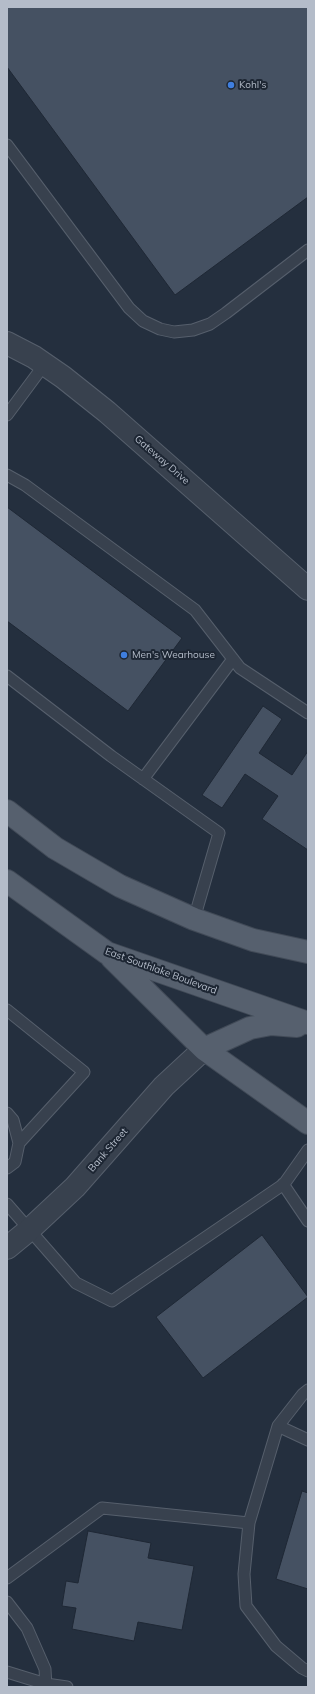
<!DOCTYPE html>
<style>
body{margin:0}
#map{position:relative;width:315px;height:1694px;overflow:hidden;background:#242f3e;font-family:Mulish,sans-serif}
canvas{display:block}
.frame{position:absolute;inset:0;border:8px solid #b4bcc9;pointer-events:none}
</style>
<div id="map">
<canvas width="315" height="1694"></canvas>
<div class="frame"></div>
</div>
<script>
const context = document.querySelector('canvas').getContext('2d');
context.lineJoin = 'round';
function fillPath(path, color) {
  context.fillStyle = color;
  context.fill(path, 'evenodd');
}
function shape(rows) {
  const path = new Path2D();
  for (const r of rows) {
    path.moveTo(r[0], r[1]);
    for (let i = 2; i < r.length; i += 2) path.lineTo(r[i], r[i + 1]);
  }
  return path;
}
function strokePath(path, color, width, dash) {
  context.strokeStyle = color;
  context.lineWidth = width;
  context.lineCap = dash ? 'butt' : 'round';
  context.setLineDash(dash || []);
  context.stroke(path);
}
function drawText(font, color, halo, rows, align = 'center') {
  context.font = font + ' Mulish,sans-serif';
  context.lineWidth = 4;
  context.setLineDash([]);
  context.textBaseline = 'middle';
  context.strokeStyle = halo;
  context.fillStyle = color;
  for (const [text, x, y, turn = 0] of rows) {
    context.save();
    context.translate(x, y);
    context.rotate((+turn || 0) * Math.PI / 180);
    context.textAlign = isNaN(turn) ? turn : align;
    if (halo) context.strokeText(text, 0, 0);
    context.fillText(text, 0, 0);
    context.restore();
  }
}
const building = shape([
 [7,7,308,7,308,197,175,295,7,67,7,7],
 [7,507,182,638,128,711,7,621,7,507],
 [263,706,282,719,259,753,292,775,308,751,308,850,262,819,278,796,245,774,222,808,202,795,263,706],
 [262,1235,308,1297,203,1378,156,1317,262,1235],
 [302,1491,308,1493,308,1589,276,1579,302,1491],
 [88,1531,151,1543,148,1558,194,1566,182,1630,138,1622,134,1641,72,1629,76,1608,62,1606,66,1581,78,1583,88,1531]
]);
const lane = shape([
 [7,145,129,308,143,321,160,329,174,332,193,330,210,324,226,313,308,250],
 [7,415,44,365],
 [7,475,25,485,195,610,240,668,308,713],
 [7,676,111,756,219,833,194,919],
 [143,779,233,659],
 [7,1010,84,1072,19,1143],
 [7,1113,13,1120,19,1143,15,1162,7,1168],
 [283,1184,308,1221],
 [7,1204,76,1283,112,1301,284,1184,308,1150],
 [278,1426,308,1440],
 [249,1523,244,1574,246,1606,276,1646,302,1668,308,1671],
 [7,1578,102,1508,249,1523,278,1426,303,1394,308,1390],
 [7,1602,27,1628,45,1669,46,1687],
 [7,1672,46,1684,67,1687]
]);
const street = shape([
 [7,343,34,357,63,377,107,412,308,589],
 [7,1248,29,1230,75,1187,164,1086,204,1049]
]);
const primary = shape([
 [7,811,55,848,120,886,194,919,253,940,308,952],
 [7,881,107,953,308,1023],
 [112,958,204,1049,308,1123],
 [204,1049,250,1028,271,1024,297,1026]
]);
const markers = [
 [231,85,4,"#3f7fe0"],
 [124,655,4,"#3f7fe0"]
];
const poiNames = [
 ["Kohl's",239,85],
 ["Men's Wearhouse",132,655]
];
const streetNames = [
 ["Gateway Drive",162,460,41],
 ["East Southlake Boulevard",161,971,20],
 ["Bank Street",108,1150,-49]
];
fillPath(building, '#455162');
strokePath(building, '#1f2835', 1);
strokePath(lane, '#565f6c', 13);
strokePath(street, '#565f6c', 24);
strokePath(primary, '#414a57', 24);
strokePath(lane, '#38414e', 11);
strokePath(street, '#38414e', 22);
strokePath(primary, '#56606e', 22);
for (const [x, y, r, color] of markers) {
  const dot = new Path2D();
  dot.arc(x, y, r, 0, 2 * Math.PI);
  context.fillStyle = color;
  context.fill(dot);
  strokePath(dot, '#1d2633', 1.5);
}
drawText('10px', '#b4bcc9', '#1d2633', poiNames, 'left');
drawText('10px', '#b4bcc9', '#1d2633', streetNames);
</script>
